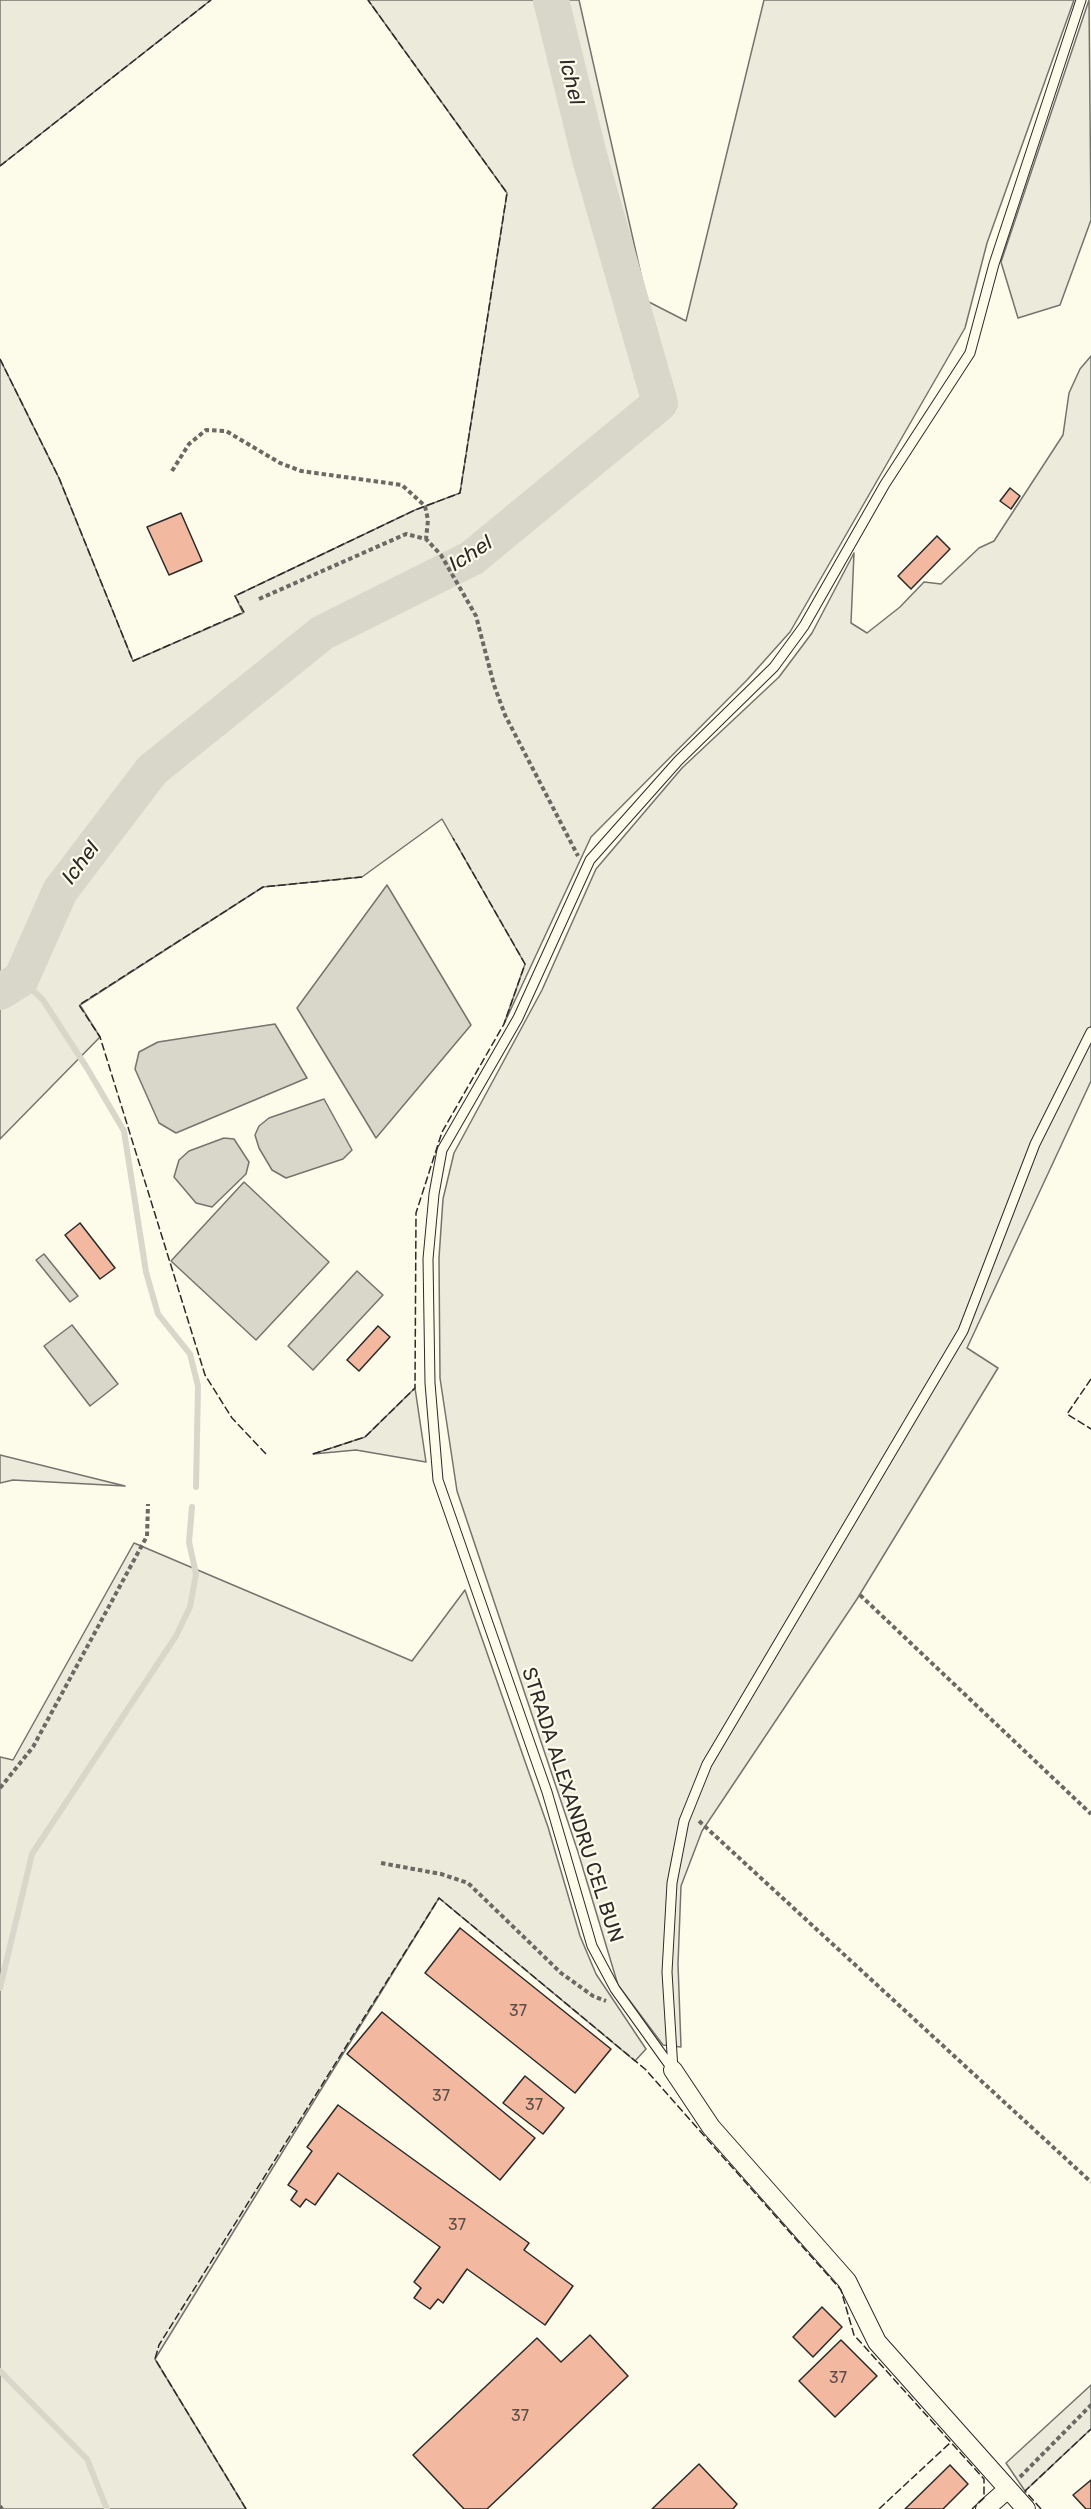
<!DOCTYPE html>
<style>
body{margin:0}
canvas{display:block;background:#fdfbea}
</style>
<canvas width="1091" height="2509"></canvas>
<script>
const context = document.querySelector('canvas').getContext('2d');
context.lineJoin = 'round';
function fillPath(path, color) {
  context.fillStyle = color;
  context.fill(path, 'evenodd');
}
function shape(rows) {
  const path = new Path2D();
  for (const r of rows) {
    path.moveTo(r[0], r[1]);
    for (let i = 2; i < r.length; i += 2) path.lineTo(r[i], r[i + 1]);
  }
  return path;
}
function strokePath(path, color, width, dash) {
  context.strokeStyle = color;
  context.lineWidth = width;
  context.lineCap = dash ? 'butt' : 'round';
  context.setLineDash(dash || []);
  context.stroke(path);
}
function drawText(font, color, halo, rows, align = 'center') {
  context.font = font + ' Rubik,sans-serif';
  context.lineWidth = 4.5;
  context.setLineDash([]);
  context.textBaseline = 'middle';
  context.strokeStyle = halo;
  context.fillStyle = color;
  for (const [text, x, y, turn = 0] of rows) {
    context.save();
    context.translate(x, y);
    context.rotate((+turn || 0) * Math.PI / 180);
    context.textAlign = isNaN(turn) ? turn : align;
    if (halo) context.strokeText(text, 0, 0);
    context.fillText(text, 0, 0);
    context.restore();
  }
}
const green = shape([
 [0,0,211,0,0,166,0,0],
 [368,0,579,0,647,301,686,321,764,0,1074,0,987,243,965,328,790,632,747,680,591,837,504,1024,525,964,442,819,362,877,263,887,80,1005,100,1037,0,1139,0,359,59,478,133,661,243,613,235,596,415,510,460,493,507,193,368,0],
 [1089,0,1091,220,1060,305,1018,318,1001,262,1089,0],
 [1091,356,1091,1081,967,1348,998,1368,857,1599,702,1831,681,1886,678,1964,681,2047,663,2045,618,1985,578,1852,457,1491,440,1378,439,1258,443,1199,454,1153,542,990,596,869,682,768,779,677,812,633,854,553,851,623,867,633,900,607,924,582,941,584,979,548,994,541,1063,435,1069,393,1080,369,1091,356],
 [415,1388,426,1462,356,1450,313,1454,365,1437,415,1388],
 [0,1455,125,1486,13,1480,0,1483,0,1455],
 [134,1543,412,1661,465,1590,548,1827,580,1936,596,1974,646,2049,635,2061,439,1898,155,2359,246,2509,0,2509,0,1757,13,1760,134,1543],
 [1091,2385,1091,2429,1025,2491,1006,2463,1091,2385]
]);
const water = shape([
 [387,885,471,1025,376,1138,297,1008,387,885],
 [275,1024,307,1078,176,1133,159,1123,135,1069,139,1052,158,1042,275,1024],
 [324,1099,352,1150,343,1159,286,1178,272,1170,259,1148,255,1135,259,1126,269,1118,324,1099],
 [224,1138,234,1139,249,1162,246,1174,212,1207,196,1203,174,1177,179,1160,189,1151,224,1138],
 [244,1182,329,1262,256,1340,171,1261,244,1182],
 [44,1254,78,1296,70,1302,36,1260,44,1254],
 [357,1271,383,1295,313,1370,288,1346,357,1271],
 [72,1325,118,1384,90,1406,44,1346,72,1325]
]);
const stream = shape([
 [21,979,43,1000,87,1068,124,1131,146,1272,158,1314,190,1354,198,1386,196,1487],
 [0,1988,32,1854,176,1636,190,1607,196,1574,189,1542,192,1507],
 [0,2371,87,2459,107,2509]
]);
const river = shape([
 [0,992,21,979,60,891,152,770,322,633,472,558,660,403,589,155,551,0]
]);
const building = shape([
 [1010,488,1020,496,1011,509,1000,501,1010,488],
 [181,513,202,561,169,575,147,527,181,513],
 [937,536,950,549,911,589,898,576,937,536],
 [80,1223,115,1268,100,1279,65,1235,80,1223],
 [378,1326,390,1337,359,1371,347,1360,378,1326],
 [460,1928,611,2049,575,2093,425,1973,460,1928],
 [382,2012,535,2138,500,2180,347,2054,382,2012],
 [525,2076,564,2108,543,2134,503,2103,525,2076],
 [338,2105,529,2243,524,2250,573,2286,545,2325,467,2269,443,2303,438,2299,430,2309,414,2298,421,2288,414,2282,440,2247,338,2173,315,2205,306,2199,300,2207,291,2200,297,2191,288,2185,312,2151,307,2147,338,2105],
 [822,2307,842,2327,813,2357,793,2337,822,2307],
 [590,2335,628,2376,487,2509,464,2509,413,2455,537,2338,561,2362,590,2335],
 [841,2340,877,2376,835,2417,799,2381,841,2340],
 [699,2464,737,2504,733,2509,652,2509,699,2464],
 [950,2465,968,2484,943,2509,905,2509,950,2465],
 [1091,2480,1091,2509,1086,2509,1073,2495,1091,2480]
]);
const path = shape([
 [172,471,189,444,206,430,226,431,280,463,301,471,402,485,425,506,428,520,426,539],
 [259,599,406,534,426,539,441,555,476,616,494,685,505,715,578,856],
 [860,1595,1091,1814],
 [0,1788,33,1747,147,1536,148,1504],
 [699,1821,1091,2182],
 [381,1863,441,1874,468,1883,561,1973,593,1996,606,2001],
 [1020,2477,1091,2405],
 [0,2506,2,2509]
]);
const lane = shape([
 [673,2070,615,1989,592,1946,547,1792,438,1480,430,1383,428,1259,434,1194,442,1150,518,1018,590,860,678,761,774,667,804,626,885,484,970,353,994,264,1081,0],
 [673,2070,667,1972,672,1883,684,1821,707,1764,963,1331,1035,1144,1091,1032]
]);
const street = shape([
 [673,2070,711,2127,847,2281,877,2342,1026,2509],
 [985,2509,1008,2489]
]);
const fence = shape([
 [0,166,211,0],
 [0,359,59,478,133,661,244,612,235,596,415,510,460,493,507,193,368,0],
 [1091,1379,1067,1414,1091,1429],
 [266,1454,232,1418,205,1375,100,1037,79,1005,263,887,362,877],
 [313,1454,365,1437,415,1388,416,1213,442,1132,504,1024,525,964,453,838],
 [246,2509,155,2359,159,2345,439,1898,645,2069,841,2290,854,2335,984,2479,984,2498,972,2509],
 [879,2509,951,2442],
 [1041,2509,1025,2491,1091,2429]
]);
const numberNames = [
 ["37",518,2011],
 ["37",441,2096],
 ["37",534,2105],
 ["37",457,2225],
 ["37",838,2378],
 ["37",520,2416]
];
const streetNames = [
 ["STRADA ALEXANDRU CEL BUN",572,1805,72]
];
const waterNames = [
 ["Ichel",571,82,76],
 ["Ichel",471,554,-33],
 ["Ichel",81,863,-53]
];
fillPath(green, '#ecebdb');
strokePath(green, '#74746e', 1.5);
fillPath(water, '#d8d7c9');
strokePath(water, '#74746e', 1.5);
strokePath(stream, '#d8d7c9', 6);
strokePath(river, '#d8d7c9', 36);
fillPath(building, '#f2b8a0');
strokePath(building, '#2b2b2b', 1.5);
strokePath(lane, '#2b2b2b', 11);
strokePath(street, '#2b2b2b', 20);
strokePath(path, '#6a6964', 4, [4.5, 3]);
strokePath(lane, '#fdfbea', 9);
strokePath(street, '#fdfbea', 18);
strokePath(fence, '#2b2b2b', 1.5, [8, 3]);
drawText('16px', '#5d4e48', null, numberNames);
drawText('20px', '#2b2b2b', '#fdfbea', streetNames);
drawText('italic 21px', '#2b2b2b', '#fdfbea', waterNames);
</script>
